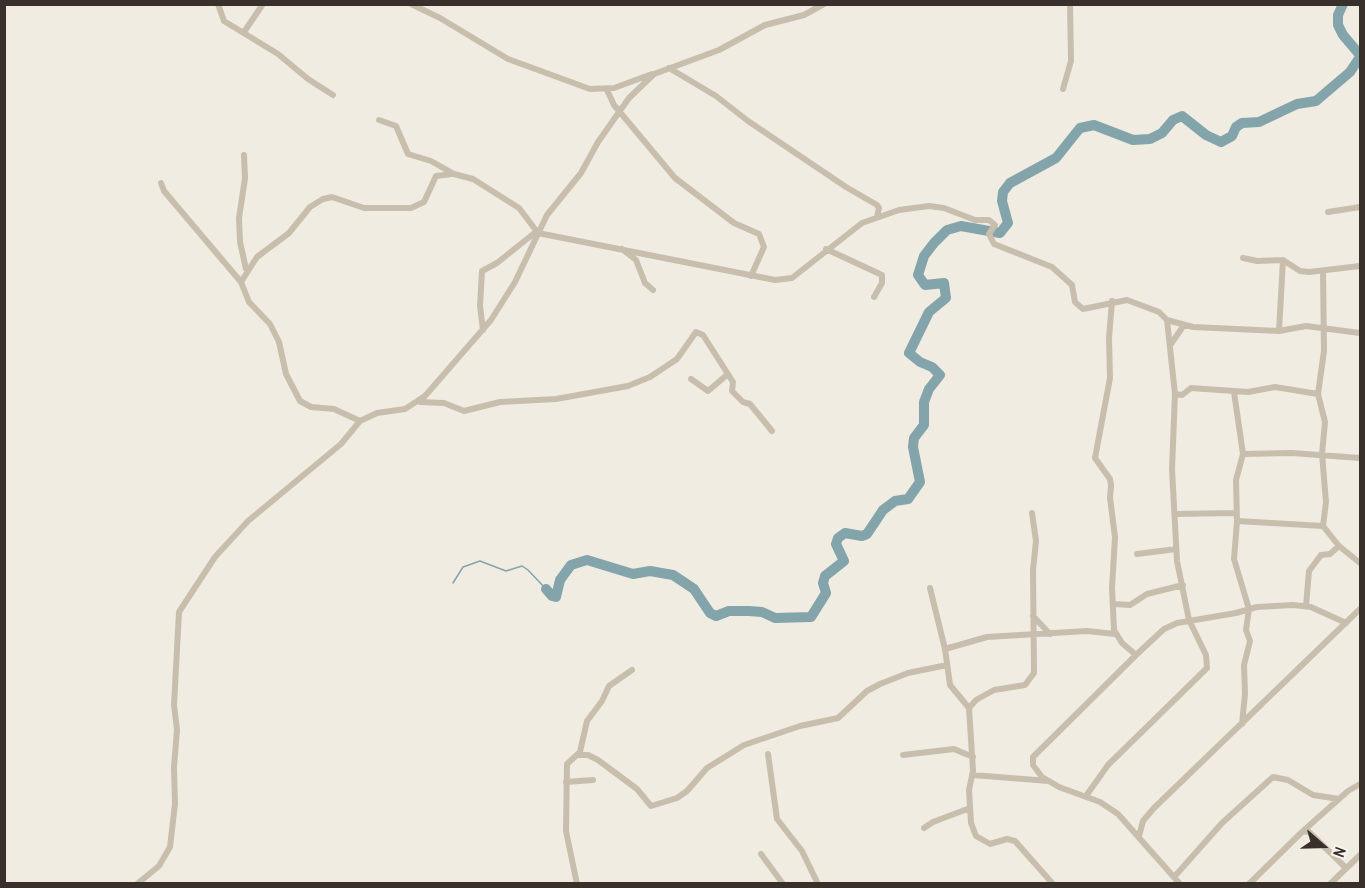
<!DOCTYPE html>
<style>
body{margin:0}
#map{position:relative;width:1365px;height:888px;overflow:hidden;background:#f1ece1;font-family:"Archivo Narrow",sans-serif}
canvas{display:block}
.frame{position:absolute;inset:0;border:6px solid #38312b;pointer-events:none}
.north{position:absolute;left:1293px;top:816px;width:60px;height:60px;-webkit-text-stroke:4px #f9f5ed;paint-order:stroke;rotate:110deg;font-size:16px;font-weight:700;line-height:24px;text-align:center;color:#38312b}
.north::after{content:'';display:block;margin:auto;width:21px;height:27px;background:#38312b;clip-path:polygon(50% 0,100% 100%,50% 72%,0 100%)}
</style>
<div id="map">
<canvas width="1365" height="888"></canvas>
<div class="frame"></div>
<div class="north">N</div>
</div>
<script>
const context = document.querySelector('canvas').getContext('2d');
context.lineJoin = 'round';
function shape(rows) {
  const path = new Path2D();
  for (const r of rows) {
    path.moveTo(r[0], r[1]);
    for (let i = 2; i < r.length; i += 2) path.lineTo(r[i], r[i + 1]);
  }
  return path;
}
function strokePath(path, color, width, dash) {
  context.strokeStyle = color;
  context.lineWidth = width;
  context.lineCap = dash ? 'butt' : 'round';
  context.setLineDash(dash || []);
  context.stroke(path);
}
const stream = shape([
 [453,583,463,567,480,561,506,571,522,566,528,570,546,589]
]);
const river = shape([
 [1343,4,1338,15,1338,25,1343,35,1360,55],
 [546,589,552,596,556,597,560,580,571,565,587,560,633,574,650,571,673,575,694,589,710,613,716,616,729,611,749,611,762,612,775,618,811,617,826,593,823,583,825,576,844,561,836,544,838,538,845,533,862,536,867,534,883,510,895,501,908,499,920,482,913,447,914,438,924,425,924,402,929,389,940,375,932,367,920,362,909,353,929,312,946,298,944,283,925,285,918,275,924,256,934,243,947,230,961,226,1000,233,1008,223,1002,201,1003,192,1010,183,1056,158,1080,128,1094,125,1133,140,1150,139,1162,133,1173,120,1182,116,1206,135,1221,142,1232,136,1236,127,1242,123,1259,122,1297,104,1316,101,1350,72,1360,57]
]);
const street = shape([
 [218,4,224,21,278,54,308,79,333,95],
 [411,4,440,18,508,59,590,89,614,88,652,74],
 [244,32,263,4],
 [669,68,716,96,748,121,846,187,877,205,879,208,877,217],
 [1063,89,1071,61,1070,4],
 [607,90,614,105,675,178,734,223,759,234,764,247,751,276],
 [379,120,396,126,408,154,431,161,454,174,473,179,519,208,538,233,775,280,792,278,862,223,899,210,929,206,944,208,975,220,989,220,995,225,989,234,994,244,1052,267,1072,285,1075,302,1083,309,1127,300,1159,312,1167,320,1193,327,1279,331,1306,326,1360,333],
 [244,155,245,178,239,218,240,242,246,269],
 [161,183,164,191,241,282,249,302,270,324,279,342,286,374,300,401,311,407,334,409,360,421],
 [1328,212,1360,207],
 [622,249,636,260,645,283,653,290],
 [826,249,882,275,882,283,874,297],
 [1243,258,1257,261,1283,260,1300,271,1309,272,1360,266],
 [1323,271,1324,351,1318,394,1325,422,1322,454,1326,502,1323,526,1339,546,1360,563],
 [241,282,257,257,289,233,310,207,323,199,332,197,364,208,411,208,424,202,436,176,452,174],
 [1112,301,1109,338,1110,378,1095,458,1110,479,1111,485,1110,498,1115,537,1112,588,1114,630,1122,643,1136,655],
 [483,330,480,306,482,271,497,263,537,231],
 [1279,331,1283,260],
 [1171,344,1184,325],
 [691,379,708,391,728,374],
 [1234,392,1243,454,1236,480,1237,521],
 [1175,394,1182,395,1191,388,1248,392,1275,387,1318,394],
 [420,402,444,403,464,411,500,402,556,399,628,386,650,377,677,359,696,332,703,335,733,382,732,391,743,402,750,404,772,431],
 [1243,454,1292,453,1360,458],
 [1032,513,1036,541,1033,570,1034,673,1025,685,994,690,976,700,969,708,973,771,969,790,971,823,976,836,990,844,1007,839,1015,841,1053,884],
 [1175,514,1236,513],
 [1137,554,1176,549],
 [930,588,945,649,950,685,969,708],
 [1114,604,1130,605,1147,594,1183,585],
 [1306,606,1309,571,1321,555,1330,554,1339,546],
 [1033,616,1050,634],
 [945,649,987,637,1087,631,1115,634],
 [1242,724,1245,694,1244,665,1250,641,1246,630,1249,609,1234,559,1237,521,1323,526],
 [768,754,777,819,802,851,818,884],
 [577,755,588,755,598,760,637,789,651,806,677,798,687,791,707,768,744,745,800,726,838,718,867,691,880,684,908,673,947,665],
 [903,755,954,749,973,757],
 [972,775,1049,781],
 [566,782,593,780],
 [1086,796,1108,765,1207,668,1206,655,1189,620,1177,561,1172,469,1175,394,1167,320],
 [924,828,933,822,970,808],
 [1303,831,1348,791,1360,784],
 [1139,836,1143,821,1154,808,1360,609],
 [761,854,783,884],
 [1175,876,1222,823,1273,777,1288,780,1313,795,1339,799],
 [137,884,159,866,170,847,175,804,174,767,177,730,174,705,179,612,215,557,248,521,341,444,360,421,377,413,405,409,425,396,491,320,515,282,547,215,581,173,598,142,629,98,654,74,719,50,765,25,804,15,824,4],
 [577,884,566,831,567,764,580,752,587,721,602,701,609,686,632,670],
 [1180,884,1118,814,1100,802,1059,787,1042,777,1033,765,1033,757,1136,655,1164,629,1177,623,1236,613,1257,607,1293,605,1311,607,1346,623],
 [1249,884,1302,832,1308,831,1346,868],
 [1330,884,1360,855]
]);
strokePath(stream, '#83a4ab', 1.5);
strokePath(river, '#83a4ab', 10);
strokePath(street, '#c8beae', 6);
</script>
